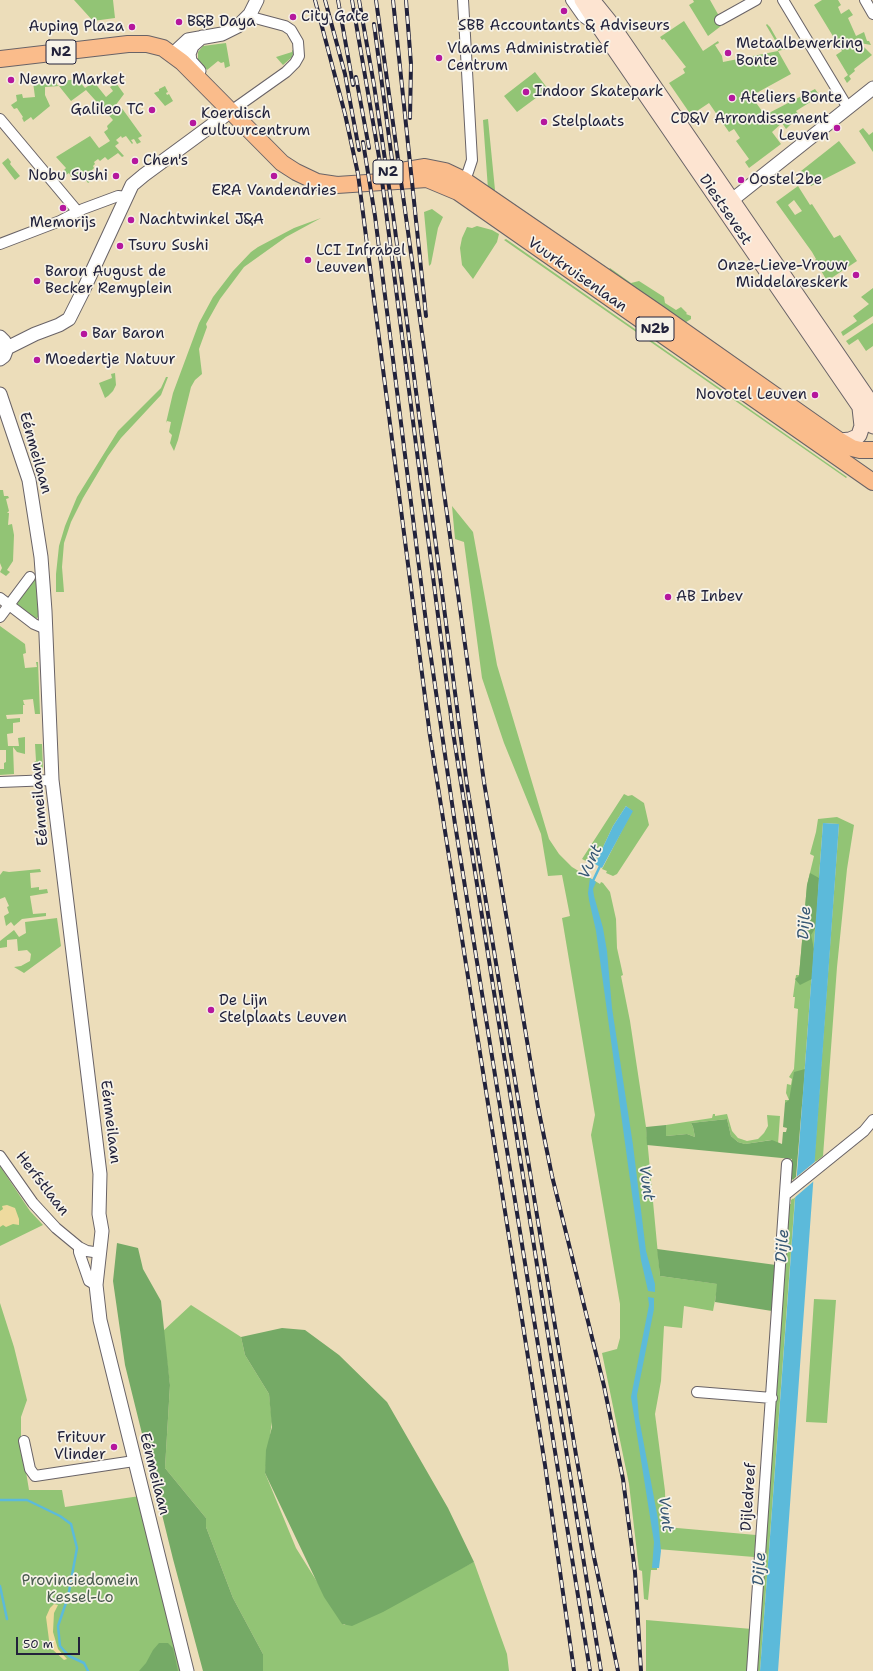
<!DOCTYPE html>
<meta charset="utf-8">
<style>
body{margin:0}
#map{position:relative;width:873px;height:1671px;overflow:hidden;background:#ecddba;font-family:"Shantell Sans",sans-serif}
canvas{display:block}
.scale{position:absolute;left:16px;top:1637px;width:64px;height:18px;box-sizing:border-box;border:2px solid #22223b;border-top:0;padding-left:5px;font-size:12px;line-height:14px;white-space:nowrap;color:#22223b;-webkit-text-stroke:3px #f7f3e8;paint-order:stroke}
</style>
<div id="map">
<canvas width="873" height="1671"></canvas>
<div class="scale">50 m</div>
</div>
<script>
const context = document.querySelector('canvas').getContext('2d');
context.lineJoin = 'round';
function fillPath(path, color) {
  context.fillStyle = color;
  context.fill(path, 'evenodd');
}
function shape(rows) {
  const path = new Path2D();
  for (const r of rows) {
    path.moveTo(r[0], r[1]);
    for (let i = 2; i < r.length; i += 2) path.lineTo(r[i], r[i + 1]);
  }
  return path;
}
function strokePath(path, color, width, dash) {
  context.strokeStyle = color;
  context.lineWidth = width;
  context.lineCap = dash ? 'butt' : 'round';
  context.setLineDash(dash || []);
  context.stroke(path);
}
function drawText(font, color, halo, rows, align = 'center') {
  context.font = font + ' "Shantell Sans",sans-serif';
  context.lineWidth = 3.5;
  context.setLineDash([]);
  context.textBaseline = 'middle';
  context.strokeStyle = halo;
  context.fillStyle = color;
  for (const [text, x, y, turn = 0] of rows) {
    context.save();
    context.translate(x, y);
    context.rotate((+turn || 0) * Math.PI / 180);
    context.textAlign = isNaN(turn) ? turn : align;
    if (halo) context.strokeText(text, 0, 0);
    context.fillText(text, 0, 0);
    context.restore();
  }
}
const green = shape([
 [74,0,113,0,115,18,93,21],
 [693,0,710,0,719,16,716,18,721,26,708,36,689,5,694,2],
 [822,0,838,0,841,5,838,7,841,14,849,9,853,15,848,18,856,36,864,32,867,41,869,41,871,45,860,43,872,55,854,69,855,71,849,76,851,79,847,83,844,78,848,75,836,55,842,51,814,5],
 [684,21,703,51,718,41,719,43,715,45,722,56,723,62,778,51,776,42,766,25,767,24,770,27,778,41,781,40,786,49,778,51,791,74,751,96,765,115,815,89,820,96,796,111,799,115,789,122,791,124,786,129,782,123,772,132,781,144,749,168,745,162,749,159,736,141,740,138,734,129,729,132,709,103,691,115,669,83,685,73,683,69,686,67,664,39,662,40,660,37],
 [226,43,230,66,225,68,224,62,221,63,218,61,207,70,198,61,198,52,203,46],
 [292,50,294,51,292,57,283,65,276,57,292,52],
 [535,72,548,89,517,112,504,96],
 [53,78,53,82,56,82,57,85,59,86,63,86,63,81,77,79,85,88,94,82,106,97,113,91,110,87,116,83,124,94,115,106,117,109,121,107,142,136,138,138,141,142,137,144,134,139,131,140,133,143,132,144,126,136,122,138,121,136,116,140,119,143,115,146,124,156,122,157,118,153,108,160,105,157,100,161,98,159,94,162,95,164,93,166,94,168,92,170,94,172,92,174,89,171,86,172,92,180,88,183,83,176,78,177,79,179,74,182,69,173,66,175,63,171,66,168,56,157,90,136,99,148,110,141,104,132,108,129,107,126,113,120,86,90,71,101,59,86,45,87,45,95,50,106,33,120,31,117,24,122,22,118,23,117,17,108,14,109,11,105,17,101,16,95,22,94,23,98,35,97,33,82],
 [165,86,168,92,166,93,167,95,169,94,173,101,165,106,154,93,159,91,159,89],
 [488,119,495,190,492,191,488,189,483,120],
 [863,128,869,135,873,132,873,152,859,131],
 [839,141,856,163,811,186,801,171],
 [8,158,11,162,10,164,20,176,15,180,2,163],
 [798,186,810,205,812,204,834,238,840,235,857,261,827,281,815,260,816,259,812,252,776,202],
 [794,200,802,211,795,215,788,205],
 [432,209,443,217,438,228,431,264,429,266,424,212],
 [321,218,286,237,244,267,220,299,206,324,207,327,199,349,202,374,195,380,191,387,178,440,174,451,170,443,172,435,169,432,171,422,167,421,166,423,173,393,199,323,213,297,233,271,251,252,258,247,294,228],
 [477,226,492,230,499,234,497,242,473,279,462,265,460,248,462,238,467,227,472,228],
 [506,239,847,477,846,478,504,240],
 [610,268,631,283,639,281,664,297,665,303,676,310,681,307,687,313,686,314,691,316,691,319,683,324,647,299,674,314,647,298,608,271],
 [873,288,873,316,843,336,841,332,857,321,853,316,869,304,861,297],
 [873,323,873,346,866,351,858,339,849,345,846,341],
 [115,373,116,385,113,391,108,396,105,398,99,383,112,378,111,374],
 [166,377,168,377,161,395,121,438,108,456,83,498,71,522,64,543,62,567,64,592,56,592,56,574,59,546,65,526,77,497,118,431,161,388],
 [0,490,3,490,4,496,8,496,9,498,6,499,9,511,7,513,9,513,8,525,12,524,14,535,13,561,7,570,10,572,6,576,0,572,2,568,0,563],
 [452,506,473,532,497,665,549,839,559,854,572,867,600,884,601,882,603,883,610,892,616,919,617,948,623,975,621,976,630,1021,646,1127,660,1276,718,1284,713,1311,684,1306,682,1328,664,1326,661,1381,655,1414,665,1491,666,1527,756,1535,754,1557,657,1549,657,1570,651,1570,648,1600,644,1599,642,1571,639,1570,629,1484,602,1353,617,1349,620,1338,620,1304,591,1135,595,1115,562,918,570,916,562,875,548,876,541,834,504,743,482,678,464,542,455,539],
 [35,577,37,577,40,615,35,620,17,607,16,604,17,601],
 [0,626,25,644,26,653,23,654,25,668,37,667,36,662,38,662,40,714,35,714,33,699,23,700,24,704,25,705,23,705,23,714,6,715,7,719,20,718,20,722,13,723,13,733,7,734,8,746,19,746,18,738,25,737,25,754,17,752,13,747,14,774,0,775,0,769,4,769,4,763,6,762,6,750,0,750],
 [35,744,42,744,43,769,40,774,34,775,34,762,36,761],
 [624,794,628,796,632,795,644,803,649,825,617,874,613,876,606,873,607,871,602,869,632,811,626,806,613,826,595,864,592,863,592,864,582,859],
 [837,817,854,825,847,869,837,967,823,1156,814,1163,839,824,823,823,802,1105,785,1103,785,1100,789,1100,786,1093,787,1084,791,1085,792,1079,789,1077,794,1069,798,1009,794,1008,795,997,793,997,796,975,799,975,807,885,814,856,810,854,816,832,818,819],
 [40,869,41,872,30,873,31,888,39,887,39,890,47,889,48,893,30,896,33,914,46,913,46,916,22,919,14,926,11,922,6,926,4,916,9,913,7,907,9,906,5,897,0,899,0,875,3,871,9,872],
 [57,918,61,946,24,973,14,967,21,966,30,961,31,954,27,950,18,951,17,939,7,940,7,947,0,948,0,941,14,930,19,937,26,933,25,922],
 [713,1114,715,1114,715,1116,727,1114,732,1131,738,1138,747,1141,758,1139,764,1133,768,1126,767,1115,780,1116,778,1144,771,1140,745,1144,738,1142,731,1136,727,1119,691,1123,693,1127,695,1137,687,1134,666,1136,666,1125,712,1118],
 [0,1166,30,1211,43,1225,0,1246],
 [795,1197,760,1671,754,1671,789,1204,791,1204,791,1200],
 [814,1299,836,1300,827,1423,806,1422],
 [0,1303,14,1347,27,1400,21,1417,21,1442,29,1490,62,1490,65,1507,140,1496,180,1671,0,1671],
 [191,1305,241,1337,245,1355,269,1394,272,1421,265,1473,296,1548,344,1625,474,1562,507,1654,509,1671,263,1671,263,1654,233,1598,206,1527,206,1518,165,1468,170,1385,163,1331],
 [646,1620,752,1629,749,1671,646,1671]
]);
const forest = shape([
 [810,873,819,878,816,927,811,935,814,949,812,979,800,985,795,979,799,976,807,885],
 [805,1069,796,1177,793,1180,791,1178,792,1159,647,1145,646,1127,666,1125,666,1136,687,1134,695,1137,693,1127,691,1123,727,1119,731,1136,738,1142,745,1144,772,1140,782,1144,783,1132,786,1132,787,1128,783,1127,785,1103,789,1100,794,1072],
 [117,1243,138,1248,143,1269,161,1301,170,1385,165,1468,206,1518,206,1527,233,1598,263,1654,263,1671,203,1671,173,1559,125,1365,113,1281],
 [657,1249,776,1265,772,1311,715,1302,717,1284,660,1276],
 [282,1328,305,1330,339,1355,387,1402,448,1508,474,1562,383,1612,352,1626,342,1624,324,1597,265,1473,266,1450,272,1427,269,1394,245,1355,241,1337],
 [159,1643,168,1643,173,1648,178,1671,139,1671,146,1663,153,1650]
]);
const sand = shape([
 [7,1205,15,1208,19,1219,19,1225,13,1224,6,1227,3,1225,0,1227,0,1211,3,1209,2,1206],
 [54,1604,58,1605,54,1613,53,1632,58,1649,67,1659,64,1660,52,1649,49,1640,46,1617,50,1608]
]);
const water = shape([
 [626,806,633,811,602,868,595,864,613,826],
 [823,823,839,824,778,1671,760,1671],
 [590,878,596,882,593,889,594,896,603,928,607,951,612,1008,633,1145,646,1251,655,1284,655,1292,648,1291,641,1260,596,931,589,900,588,893],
 [648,1297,654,1298,654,1309,637,1395,639,1418,658,1519,661,1551,659,1568,652,1568,654,1542,631,1397,649,1305]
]);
const pier = shape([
 [816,1161,814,1181,793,1199,794,1179]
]);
const stream = shape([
 [592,883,601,864],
 [0,1500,27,1500,60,1516,71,1524,77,1548,68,1597,58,1626,60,1646,69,1656,84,1663,88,1671],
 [0,1586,7,1619]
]);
const minor = shape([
 [571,0,583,17,595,25],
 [783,0,848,108],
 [865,0,873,14],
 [720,20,756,0],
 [231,111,286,72,295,63,299,56,298,42,291,30,285,26,255,18,250,14],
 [0,119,78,212],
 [462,184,468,172,472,160,463,0],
 [0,244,60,221,83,209,118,196,127,197],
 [0,598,34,624,46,629],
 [0,617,30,577],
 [0,782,52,780],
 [0,1156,33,1203,56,1228,79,1247,87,1251,100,1253],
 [786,1194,864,1131,873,1120],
 [79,1247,79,1252,89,1281,96,1285],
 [697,1392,772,1398],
 [24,1441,30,1469,35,1476,134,1461],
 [752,1671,787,1164]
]);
const tertiary = shape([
 [173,54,188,40,222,34,238,26,250,14,257,0],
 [199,71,190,61,189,54,192,46,202,37],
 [732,200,873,88],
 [0,337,4,341,7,348,4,356,0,359],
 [7,348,35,334,59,325,69,319,82,293,132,185,144,175,231,111],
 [0,394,29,480,41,557,45,611,52,780,100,1174,99,1214,102,1231,96,1285],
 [95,1276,100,1320,187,1671]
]);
const secondary = shape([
 [582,0,600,28,873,426],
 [592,0,609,21,873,406],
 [840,441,850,440,857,437,859,435,862,426,860,408]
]);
const primary = shape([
 [0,59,128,44,147,44,163,48,182,62,282,163,296,172,317,182,337,185,427,179,458,192,873,482],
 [401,171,425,167,445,171,464,180,658,313,840,441,852,448,860,450,873,450]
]);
const rail = shape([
 [315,0,345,114,358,174,430,736,545,1465,574,1671],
 [325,0,345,74,359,150],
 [338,0,353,85],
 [352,0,379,157,453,732,601,1671],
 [359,0,374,85,393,214,467,785,576,1455,594,1557,618,1671],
 [376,0,484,782,538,1107,552,1176,604,1386,623,1479,635,1572,641,1671],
 [393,0,426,316],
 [406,0,411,64,410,118],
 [374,24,393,167],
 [356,77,369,148],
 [363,142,375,216,427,630,455,824,590,1671]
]);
const markers = [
 [564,11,4,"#b5179e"],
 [293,17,4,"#b5179e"],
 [179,22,4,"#b5179e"],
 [132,27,4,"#b5179e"],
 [728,53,4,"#b5179e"],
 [439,58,4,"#b5179e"],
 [11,80,4,"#b5179e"],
 [526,92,4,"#b5179e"],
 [732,98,4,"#b5179e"],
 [152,110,4,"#b5179e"],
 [544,122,4,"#b5179e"],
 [193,123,4,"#b5179e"],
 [837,128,4,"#b5179e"],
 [135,161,4,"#b5179e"],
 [116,176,4,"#b5179e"],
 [274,176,4,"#b5179e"],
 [741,180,4,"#b5179e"],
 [63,208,4,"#b5179e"],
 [131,220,4,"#b5179e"],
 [120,246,4,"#b5179e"],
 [308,260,4,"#b5179e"],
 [856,275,4,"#b5179e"],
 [37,281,4,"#b5179e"],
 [84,334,4,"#b5179e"],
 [37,360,4,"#b5179e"],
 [815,395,4,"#b5179e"],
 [668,597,4,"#b5179e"],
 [211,1010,4,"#b5179e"],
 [114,1447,4,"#b5179e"]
];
const shields = [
 [61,52,30],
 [388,172,30],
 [655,329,38]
];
const shieldNames = [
 ["N2",61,52],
 ["N2",388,172],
 ["N2b",655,329]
];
const poiNames = [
 ["City Gate",301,17],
 ["B&B Daya",187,22],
 ["SBB Accountants & Adviseurs",564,26,"center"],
 ["Auping Plaza",124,27,"right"],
 ["Metaalbewerking",736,44],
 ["Bonte",736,61],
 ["Vlaams Administratief",447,49],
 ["Centrum",447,66],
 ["Newro Market",19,80],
 ["Indoor Skatepark",534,92],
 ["Ateliers Bonte",740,98],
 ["Galileo TC",144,110,"right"],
 ["Koerdisch",201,114],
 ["cultuurcentrum",201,131],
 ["CD&V Arrondissement",829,119,"right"],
 ["Leuven",829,136,"right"],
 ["Stelplaats",552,122],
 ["Chen's",143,161],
 ["Nobu Sushi",108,176,"right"],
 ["Oostel2be",749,180],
 ["ERA Vandendries",274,191,"center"],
 ["Nachtwinkel J&A",139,220],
 ["Memorijs",63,223,"center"],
 ["Tsuru Sushi",128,246],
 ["LCI Infrabel",316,251],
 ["Leuven",316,268],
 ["Onze-Lieve-Vrouw",848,266,"right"],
 ["Middelareskerk",848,283,"right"],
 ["Baron August de",45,272],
 ["Becker Remyplein",45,289],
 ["Bar Baron",92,334],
 ["Moedertje Natuur",45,360],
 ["Novotel Leuven",807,395,"right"],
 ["AB Inbev",676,597],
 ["De Lijn",219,1001],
 ["Stelplaats Leuven",219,1018],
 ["Frituur",106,1438,"right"],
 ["Vlinder",106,1455,"right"]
];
const streetNames = [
 ["Diestsevest",725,210,56],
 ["Vuurkruisenlaan",577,275,35],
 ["Eénmeilaan",35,453,74],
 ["Eénmeilaan",40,804,-95],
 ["Eénmeilaan",110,1122,83],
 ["Herfstlaan",42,1184,52],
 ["Eénmeilaan",154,1474,76],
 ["Dijledreef",749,1497,-86]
];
const parkNames = [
 ["Provinciedomein",80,1581],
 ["Kessel-Lo",80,1598]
];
const waterNames = [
 ["Vunt",591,862,-66],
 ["Dijle",805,923,-86],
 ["Vunt",646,1183,82],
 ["Dijle",783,1246,-86],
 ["Vunt",665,1514,83],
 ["Dijle",760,1569,-86]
];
fillPath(green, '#92c475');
fillPath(forest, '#75aa66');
fillPath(sand, '#eeda9e');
fillPath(water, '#5cbada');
fillPath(pier, '#ecddba');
strokePath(stream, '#5cbada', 2.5);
strokePath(minor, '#696367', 12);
strokePath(tertiary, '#696367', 15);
strokePath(secondary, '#696367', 17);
strokePath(primary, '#696367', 18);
strokePath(minor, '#fff', 10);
strokePath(tertiary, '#fff', 13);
strokePath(secondary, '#fde4d1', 15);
strokePath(primary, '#fabc8b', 16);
strokePath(rail, '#22223b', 4);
strokePath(rail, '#f7f3e8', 2.5, [8]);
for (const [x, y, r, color] of markers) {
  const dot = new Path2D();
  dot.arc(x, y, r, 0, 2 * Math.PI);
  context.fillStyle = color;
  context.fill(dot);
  strokePath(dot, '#f7f3e8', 1.5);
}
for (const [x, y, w] of shields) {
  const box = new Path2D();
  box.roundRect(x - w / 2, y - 12, w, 24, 3);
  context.fillStyle = '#f7f3e8';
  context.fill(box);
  strokePath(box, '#22223b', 1);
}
drawText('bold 14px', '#22223b', null, shieldNames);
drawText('15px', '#22223b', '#f7f3e8', poiNames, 'left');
drawText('15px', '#22223b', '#f7f3e8', streetNames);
drawText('15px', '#495b4f', '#f7f3e8', parkNames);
drawText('italic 16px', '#365773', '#f7f3e8', waterNames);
</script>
